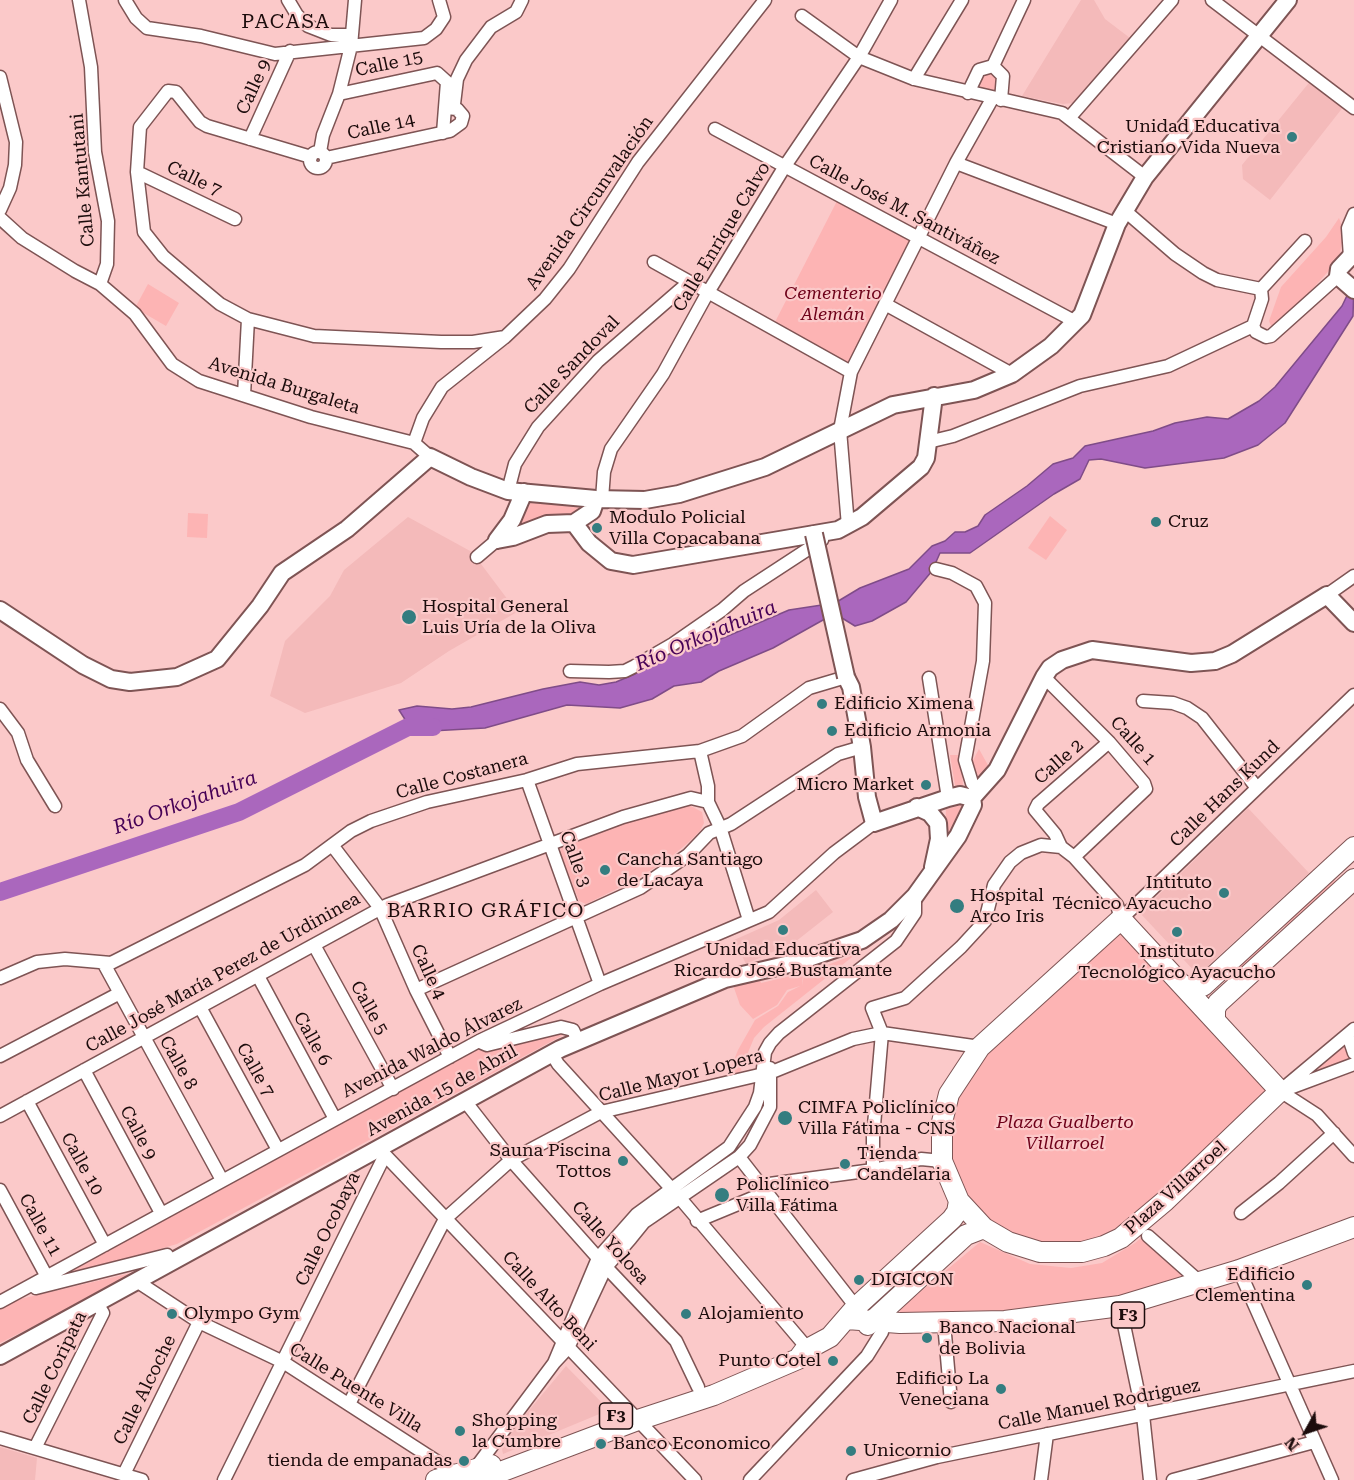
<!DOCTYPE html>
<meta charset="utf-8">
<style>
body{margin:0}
#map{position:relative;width:1354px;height:1480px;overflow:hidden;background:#fbc9c9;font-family:"Roboto Serif",serif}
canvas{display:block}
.north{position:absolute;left:1276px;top:1402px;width:60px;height:60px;-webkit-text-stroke:4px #fbc9c9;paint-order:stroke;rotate:230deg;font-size:16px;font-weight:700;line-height:24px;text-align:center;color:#1c0c0c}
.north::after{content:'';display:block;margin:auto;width:21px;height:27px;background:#1c0c0c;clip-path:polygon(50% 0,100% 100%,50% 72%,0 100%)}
</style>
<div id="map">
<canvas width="1354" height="1480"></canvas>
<div class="north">N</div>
</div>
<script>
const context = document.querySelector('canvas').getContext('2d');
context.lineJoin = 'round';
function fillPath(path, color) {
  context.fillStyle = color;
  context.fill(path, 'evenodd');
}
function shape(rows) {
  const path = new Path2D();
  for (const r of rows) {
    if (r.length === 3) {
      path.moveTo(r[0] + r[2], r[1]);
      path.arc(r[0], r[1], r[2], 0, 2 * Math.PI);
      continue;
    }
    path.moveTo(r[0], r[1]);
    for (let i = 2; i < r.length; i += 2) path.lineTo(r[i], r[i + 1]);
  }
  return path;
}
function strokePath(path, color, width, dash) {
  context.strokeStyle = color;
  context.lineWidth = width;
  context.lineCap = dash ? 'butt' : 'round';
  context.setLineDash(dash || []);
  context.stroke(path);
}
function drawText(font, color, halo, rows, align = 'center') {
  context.font = font + ' "Roboto Serif",serif';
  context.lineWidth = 4.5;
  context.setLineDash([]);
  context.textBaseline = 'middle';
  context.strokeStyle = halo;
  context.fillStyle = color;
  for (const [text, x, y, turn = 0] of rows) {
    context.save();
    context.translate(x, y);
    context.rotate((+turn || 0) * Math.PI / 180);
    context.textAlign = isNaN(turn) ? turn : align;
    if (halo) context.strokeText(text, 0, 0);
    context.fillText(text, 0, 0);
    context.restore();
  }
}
const built = shape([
 [1081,0,1094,0,1105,19,1130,38,1073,103,1063,104,1022,96],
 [1312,79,1344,106,1270,200,1243,179,1242,165],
 [408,517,472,552,517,612,449,651,401,683,305,713,270,696,285,641,330,596,344,570],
 [1248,808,1309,873,1198,975,1140,913],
 [816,890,833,912,795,942,746,964,734,940,779,920],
 [566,1366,609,1410,503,1454,501,1444],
 [0,1447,37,1458,35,1480,0,1480]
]);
const green = shape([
 [989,82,10],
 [838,199,914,239,851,365,774,324],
 [1339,218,1344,231,1339,259,1304,299,1272,328,1269,321,1281,287,1326,237],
 [148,284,179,303,166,326,135,308],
 [533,498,587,506,582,514,543,516,516,530],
 [188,513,208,514,207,538,187,537],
 [1050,516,1067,530,1046,560,1028,548],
 [979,749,989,767,981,775,975,776,971,764],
 [950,755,961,755,963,787,957,788,955,785],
 [689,805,702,812,704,823,700,831,689,842,666,861,633,881,586,904,579,901,560,852,561,847,624,824],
 [961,805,963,808,949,836,945,835,946,809],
 [1332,880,1339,881,1283,935,1285,924],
 [1121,932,1266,1089,1265,1093,1138,1222,1083,1248,1020,1240,988,1221,972,1205,958,1181,949,1150,953,1102,985,1053],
 [1268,936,1268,940,1272,941,1238,972,1226,974],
 [856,954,764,1027,754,1038,740,1072,734,1077,722,1078,729,1072,738,1050,755,1020,778,1006,788,992,800,986,787,990,777,1005,753,1019,740,1005,733,985,760,980,761,983,803,973,802,986,804,974],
 [567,1033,177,1244,58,1278,476,1050,502,1046,540,1034],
 [1345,1043,1346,1049,1354,1059,1312,1075],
 [1149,1231,1202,1278,1131,1299,1004,1314,900,1314,900,1309,980,1242,1030,1264,1071,1268,1102,1263,1135,1243],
 [140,1271,42,1322,0,1343,0,1309,16,1300]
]);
const water = shape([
 [1354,281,1353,316,1285,423,1258,445,1224,458,1145,468,1101,459,1089,460,1080,479,1054,494,970,553,940,553,932,571,906,602,872,621,855,626,842,618,823,620,773,648,719,671,701,682,674,686,652,699,620,708,567,705,485,728,413,732,399,710,417,706,452,709,471,707,543,689,580,682,599,685,616,682,635,674,664,654,686,645,697,649,789,610,835,603,860,588,909,569,932,546,945,541,955,532,965,532,978,526,985,515,1027,486,1053,464,1073,458,1085,446,1153,431,1175,423,1207,417,1228,419,1259,401,1275,387,1342,306,1354,281]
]);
const river = shape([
 [0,892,239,812,408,727,433,727]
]);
const street = shape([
 [79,0,91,67,95,152,108,221,107,264,100,284],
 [125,0,136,18,147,28,201,36,275,54,424,38,436,29,444,17,439,0],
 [288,0,297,15,308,26,331,35,352,35],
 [1212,0,1354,108],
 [802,16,859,57,914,79,1062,113,1145,177],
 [993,66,1024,0],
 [0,77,16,142,15,165,10,188,0,210],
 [914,79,962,0],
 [968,93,979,70,993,66,1003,76,1001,100],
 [339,94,437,73,447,82,443,133],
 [454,104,457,79,466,60,491,27,516,12,522,0],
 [1070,117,1172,0],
 [715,129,1076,322],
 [250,139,290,51],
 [318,160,8],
 [320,152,323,135,339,94,351,46,355,0],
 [311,157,207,126,200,122,176,92,168,91,140,127,137,172,144,232,163,256,196,284,220,304,248,319,314,336,441,342,473,342,505,337],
 [326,158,450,131,461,123,463,116,457,109,446,108],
 [956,163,1117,224],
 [137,172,235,219],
 [1124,210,1175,254,1203,273,1217,280,1261,289],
 [0,218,22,238,75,271,100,284,135,314,172,364,199,381,311,417,414,443,430,457],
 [1305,241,1261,289,1262,299,1253,326,1256,332,1266,337,1271,336,1338,276],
 [1350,257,1348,228,1354,214],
 [654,262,851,372],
 [885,304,1012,374],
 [244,395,248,319],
 [928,442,953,436,1080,386,1168,366,1253,326],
 [414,443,423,418,442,387,505,337,545,299,569,269,638,162,765,0],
 [508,491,515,464,538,427,598,361,688,283],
 [602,499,604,472,611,449,663,374,707,294,785,166,859,57,891,0],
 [848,526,840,430,851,372,956,163,992,99],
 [477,557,497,540],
 [936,569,952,573,976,586,985,603,983,661,965,760,972,783,979,791],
 [1327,595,1354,576],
 [570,671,609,672,625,671,635,666,673,644,722,610,744,591,822,540],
 [1044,677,1109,742,1144,783,1146,789,1074,857],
 [929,678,948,798],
 [1143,701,1173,703,1187,708,1202,718,1257,788],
 [0,709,18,733,27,760,55,806],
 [700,751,708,786,708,802,720,827,749,920],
 [527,780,600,984],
 [332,845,380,908,416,990,450,1057],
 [1061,847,1055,834,1035,810,1038,804,1109,742],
 [314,945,393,1089],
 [104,964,222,1180],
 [258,976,335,1119],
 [0,978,37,962,65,959,111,963,305,865,351,831,371,821,427,802,527,780,577,764,700,751,742,736,809,688,846,677],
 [416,990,640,888,688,855,709,833,731,824,838,754,862,747],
 [200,1007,278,1150],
 [1348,1035,1354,1053],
 [480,1042,487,1045,561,1027,573,1030,578,1041],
 [552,1054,558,1064,679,1197,808,1349],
 [0,1056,118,994],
 [84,1070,161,1213],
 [1290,1088,1354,1064],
 [1280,1091,1317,1115,1354,1156],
 [1280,1091,1354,1029],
 [27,1101,105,1245],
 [465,1101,511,1160,606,1267,676,1341,698,1387],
 [0,1116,387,905,623,817,691,798,708,802],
 [375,1149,385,1155,695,1480],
 [739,1157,856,1307],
 [873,1170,873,1137,882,1033,872,1008,905,998,961,947,985,921,994,885,1010,862,1021,853,1041,845,1061,847,1074,857,1117,905,1121,919,1354,695],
 [762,1185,873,1170,921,1159,942,1161],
 [0,1190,47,1277],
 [1241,1213,1279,1183,1334,1133],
 [697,1221,767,1192],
 [1148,1236,1201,1283],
 [1239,1270,1332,1480],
 [138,1282,199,1322,283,1362,458,1475],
 [36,1288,167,1255,171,1262],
 [0,1302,479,1041,600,984,769,912,834,853,874,823],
 [1120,1306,1143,1415,1150,1480],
 [944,1323,951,1402],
 [554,1363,598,1258,637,1214,729,1147,755,1107,760,1093,765,1052,770,1043,779,1033,896,941,915,913,915,896],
 [349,1404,445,1219,511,1160,601,1112,772,1072,853,1039,882,1033,980,1047],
 [0,1438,142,1480],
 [35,1448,103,1313,97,1303],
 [474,1470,554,1363,568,1348,606,1267,631,1238,644,1222,739,1157,750,1145,770,1107,770,1068],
 [124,1474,199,1322],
 [224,1480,385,1155],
 [750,1480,867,1356,882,1332,885,1316],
 [853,1480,937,1457,1354,1371],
 [1041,1480,1047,1434],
 [1173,1480,1314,1442]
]);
const secondary = shape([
 [1354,253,1339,269,1338,276,1354,290],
 [574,523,589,543,611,561,633,565,838,530,862,517,921,467,926,458,934,396],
 [497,540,513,537,547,524,574,523,592,511,596,499],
 [497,540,512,520,524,492],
 [0,610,83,665,111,679,130,682,177,677,217,659,260,606,282,573,347,529,430,457,471,477,508,491,596,499,645,500,679,494,765,467,893,405,974,390,1012,374,1051,346,1082,315,1117,224,1145,177,1288,0],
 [846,677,851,687,862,747,867,797,874,823,948,798,960,795,972,798],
 [972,798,997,770,1044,677,1050,668,1062,660,1092,650,1191,663,1215,661,1232,654,1327,595,1354,623],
 [917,807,930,813,938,823,939,839,933,867],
 [0,1356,560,1049,725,979,794,963,862,940,891,920,915,896,958,836,973,805,972,798]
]);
const primary = shape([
 [1121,919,1280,1091,1165,1201,1121,1238,1104,1246,1082,1252,1040,1252,1008,1242,984,1228,959,1201,942,1161,942,1122,949,1094,980,1047,1121,919],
 [1185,987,1203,986,1354,847],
 [1215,1020,1215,1009,1218,1003,1354,879],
 [847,1319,900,1323,1005,1321,1120,1306,1239,1270,1354,1227],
 [868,1325,966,1235,984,1228],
 [436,1480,491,1465],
 [479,1480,638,1420,714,1395,798,1359,804,1351,830,1337,856,1307,952,1219,957,1212,959,1201]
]);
const secondaryBridge = shape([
 [814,534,846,677]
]);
const markers = [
 [1292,137,6,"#347d80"],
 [1156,522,6,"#347d80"],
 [597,528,6,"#347d80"],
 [409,617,8,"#347d80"],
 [822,704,6,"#347d80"],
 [832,731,6,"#347d80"],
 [926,785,6,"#347d80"],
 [605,870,6,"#347d80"],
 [1224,893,6,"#347d80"],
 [957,906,8,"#347d80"],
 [783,930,6,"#347d80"],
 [1177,932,6,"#347d80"],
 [785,1118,8,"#347d80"],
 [623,1161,6,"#347d80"],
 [845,1164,6,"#347d80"],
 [722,1195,8,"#347d80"],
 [859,1280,6,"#347d80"],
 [1307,1285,6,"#347d80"],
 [172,1314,6,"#347d80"],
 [686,1314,6,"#347d80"],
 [927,1338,6,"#347d80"],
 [833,1361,6,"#347d80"],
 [1001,1389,6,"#347d80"],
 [460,1431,6,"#347d80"],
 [601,1444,6,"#347d80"],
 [851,1451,6,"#347d80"],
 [464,1461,6,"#347d80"]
];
const shields = [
 [1128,1315,33],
 [616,1416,33]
];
const shieldNames = [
 ["F3",1128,1315],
 ["F3",616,1416]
];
const streetNames = [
 ["Calle 15",389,64,-12],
 ["Calle 9",254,87,-65],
 ["Calle 14",381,127,-12],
 ["Calle 7",194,179,26],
 ["Calle Kantutani",83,180,-95],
 ["Avenida Circunvalación",590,203,-55],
 ["Calle José M. Santiváñez",904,210,28],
 ["Calle Enrique Calvo",722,237,-59],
 ["Calle Sandoval",572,365,-46],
 ["Avenida Burgaleta",284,386,17],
 ["Calle 1",1133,741,48],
 ["Calle 2",1059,762,-41],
 ["Calle Costanera",462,776,-15],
 ["Calle Hans Kund",1225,794,-44],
 ["Calle 3",575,859,70],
 ["Calle 4",428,972,65],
 ["Calle José María Perez de Urdininea",223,973,-29],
 ["Calle 5",369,1008,61],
 ["Calle 6",312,1039,61],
 ["Avenida Waldo Álvarez",432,1048,-27],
 ["Calle 8",178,1063,61],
 ["Calle 7",255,1070,61],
 ["Calle Mayor Lopera",681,1076,-14],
 ["Avenida 15 de Abril",442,1091,-29],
 ["Calle 9",138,1133,62],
 ["Calle 10",82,1164,61],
 ["Plaza Villarroel",1176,1188,-42],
 ["Calle 11",40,1225,61],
 ["Calle Ocobaya",328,1229,-64],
 ["Calle Yolosa",610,1243,48],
 ["Calle Alto Beni",549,1301,47],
 ["Calle Coripata",55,1368,-64],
 ["Calle Puente Villa",356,1388,32],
 ["Calle Alcoche",145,1390,-64],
 ["Calle Manuel Rodriguez",1099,1405,-11]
];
const poiNames = [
 ["Unidad Educativa",1280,127,"right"],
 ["Cristiano Vida Nueva",1280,148,"right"],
 ["Modulo Policial",609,518],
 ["Villa Copacabana",609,539],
 ["Cruz",1168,522],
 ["Hospital General",422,607],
 ["Luis Uría de la Oliva",422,628],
 ["Edificio Ximena",834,704],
 ["Edificio Armonia",844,731],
 ["Micro Market",914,785,"right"],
 ["Cancha Santiago",617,860],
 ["de Lacaya",617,881],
 ["Intituto",1212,883,"right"],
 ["Técnico Ayacucho",1212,904,"right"],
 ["Hospital",970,896],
 ["Arco Iris",970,917],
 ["Unidad Educativa",783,950,"center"],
 ["Ricardo José Bustamante",783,971,"center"],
 ["Instituto",1177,952,"center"],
 ["Tecnológico Ayacucho",1177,973,"center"],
 ["CIMFA Policlínico",798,1108],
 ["Villa Fátima - CNS",798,1129],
 ["Sauna Piscina",611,1151,"right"],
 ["Tottos",611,1172,"right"],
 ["Tienda",857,1154],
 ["Candelaria",857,1175],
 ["Policlínico",736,1185],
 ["Villa Fátima",736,1206],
 ["Edificio",1295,1275,"right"],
 ["Clementina",1295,1296,"right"],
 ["DIGICON",871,1280],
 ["Olympo Gym",184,1314],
 ["Alojamiento",698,1314],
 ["Banco Nacional",939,1328],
 ["de Bolivia",939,1349],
 ["Punto Cotel",821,1361,"right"],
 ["Edificio La",989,1379,"right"],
 ["Veneciana",989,1400,"right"],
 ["Shopping",472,1421],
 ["la Cumbre",472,1442],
 ["Banco Economico",613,1444],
 ["Unicornio",863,1451],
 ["tienda de empanadas",452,1461,"right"]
];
const parkNames = [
 ["Cementerio",833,294],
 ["Alemán",833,315],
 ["Plaza Gualberto",1065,1123],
 ["Villarroel",1065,1144]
];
const neighbourhoodNames = [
 ["PACASA",286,22],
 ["BARRIO GRÁFICO",486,911]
];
const waterNames = [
 ["Río Orkojahuira",706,636,-23],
 ["Río Orkojahuira",185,803,-20]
];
fillPath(built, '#f4baba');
fillPath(green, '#fdb4b4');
fillPath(water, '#aa67bd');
strokePath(water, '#7f4c88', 1.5);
strokePath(river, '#aa67bd', 18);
strokePath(street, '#7e5454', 15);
strokePath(secondary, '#7e5454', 20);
strokePath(primary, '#7e5454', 22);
strokePath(street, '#fff', 12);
strokePath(secondary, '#fff', 16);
strokePath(primary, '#fff', 20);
strokePath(secondaryBridge, '#7e5454', 20, []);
strokePath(secondaryBridge, '#fff', 16);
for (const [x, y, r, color] of markers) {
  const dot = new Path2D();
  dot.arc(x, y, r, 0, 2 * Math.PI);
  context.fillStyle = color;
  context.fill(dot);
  strokePath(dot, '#fbc9c9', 2);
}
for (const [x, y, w] of shields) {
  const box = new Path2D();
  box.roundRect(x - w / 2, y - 13, w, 26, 4.5);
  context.fillStyle = '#fbc9c9';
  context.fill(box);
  strokePath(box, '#1c0c0c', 1.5);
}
drawText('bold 16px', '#1c0c0c', null, shieldNames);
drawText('18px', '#1c0c0c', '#fbc9c9', streetNames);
drawText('18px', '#1c0c0c', '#fbc9c9', poiNames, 'left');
drawText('italic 18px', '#6e0019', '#fbc9c9', parkNames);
context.letterSpacing = '1.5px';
drawText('20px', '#1c0c0c', '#fbc9c9', neighbourhoodNames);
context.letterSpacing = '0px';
drawText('italic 20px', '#460156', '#fbc9c9', waterNames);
</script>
